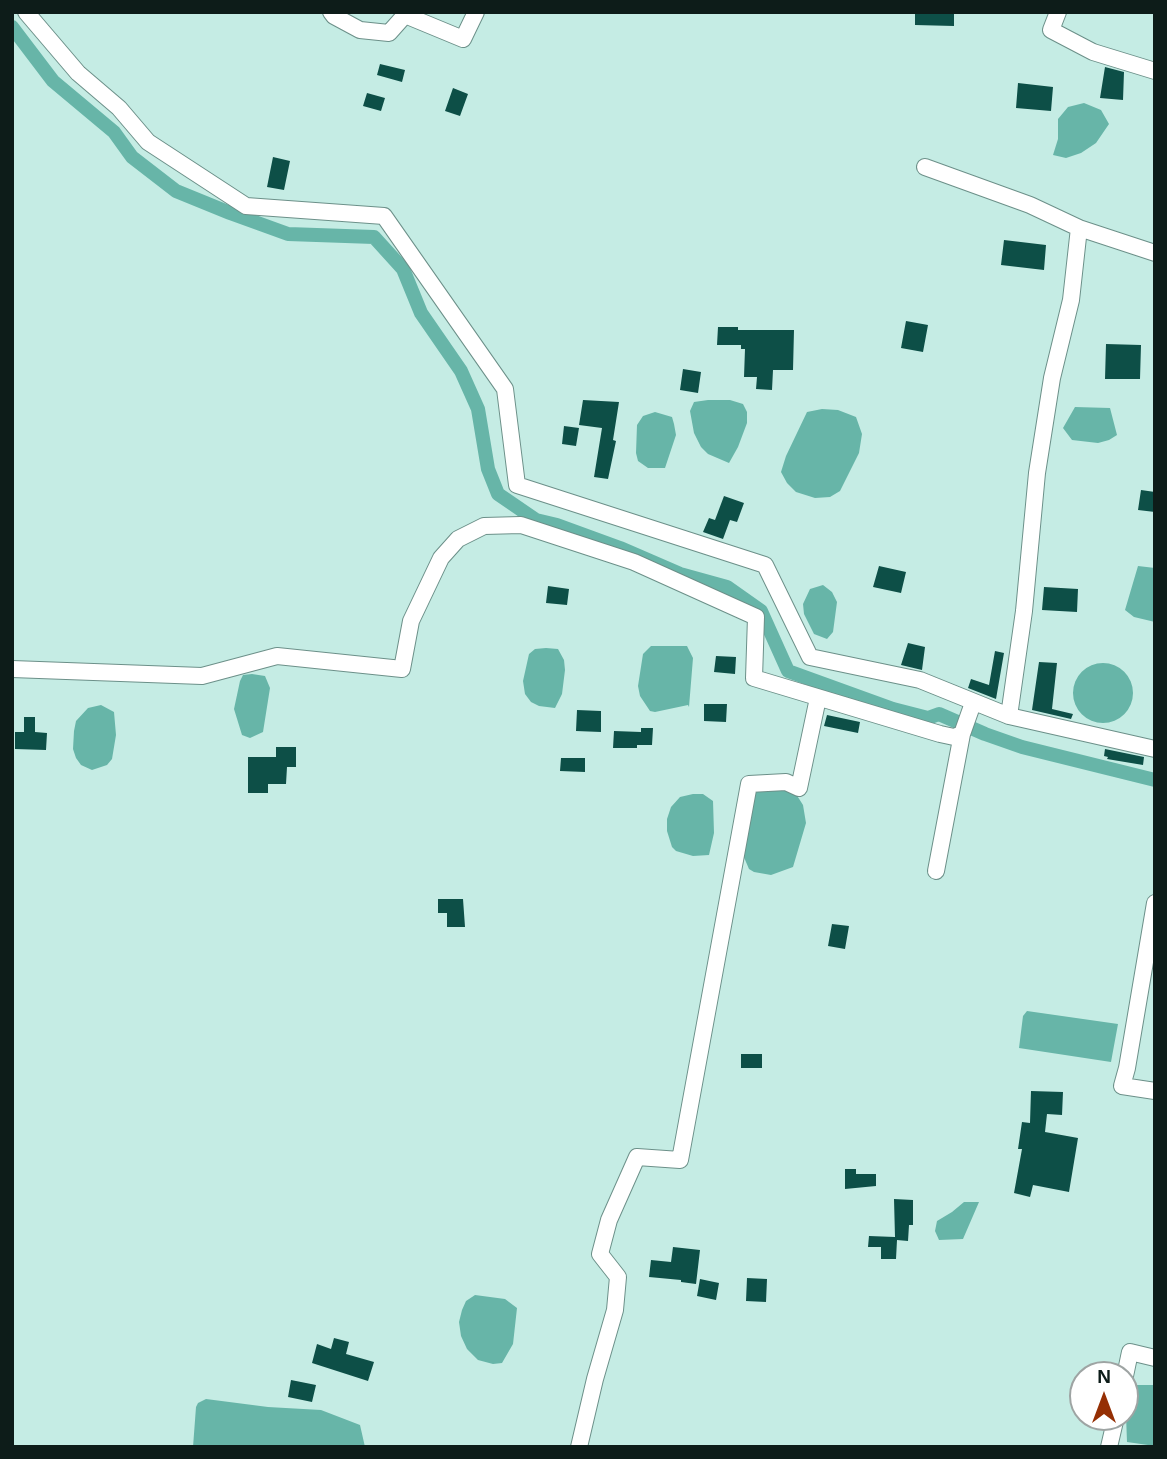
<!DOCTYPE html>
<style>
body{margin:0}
#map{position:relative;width:1167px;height:1459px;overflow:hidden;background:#c5ece4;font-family:Helvetica,sans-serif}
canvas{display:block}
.frame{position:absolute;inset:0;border:14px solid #0d1c19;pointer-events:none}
.north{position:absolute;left:1069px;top:1361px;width:70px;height:70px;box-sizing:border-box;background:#fff;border:2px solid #9ea4a3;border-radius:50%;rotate:0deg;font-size:19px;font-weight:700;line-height:28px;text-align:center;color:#0d1c19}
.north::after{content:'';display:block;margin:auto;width:24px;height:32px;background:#952f04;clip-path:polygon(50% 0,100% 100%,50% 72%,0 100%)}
</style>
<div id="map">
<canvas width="1167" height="1459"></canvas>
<div class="frame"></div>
<div class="north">N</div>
</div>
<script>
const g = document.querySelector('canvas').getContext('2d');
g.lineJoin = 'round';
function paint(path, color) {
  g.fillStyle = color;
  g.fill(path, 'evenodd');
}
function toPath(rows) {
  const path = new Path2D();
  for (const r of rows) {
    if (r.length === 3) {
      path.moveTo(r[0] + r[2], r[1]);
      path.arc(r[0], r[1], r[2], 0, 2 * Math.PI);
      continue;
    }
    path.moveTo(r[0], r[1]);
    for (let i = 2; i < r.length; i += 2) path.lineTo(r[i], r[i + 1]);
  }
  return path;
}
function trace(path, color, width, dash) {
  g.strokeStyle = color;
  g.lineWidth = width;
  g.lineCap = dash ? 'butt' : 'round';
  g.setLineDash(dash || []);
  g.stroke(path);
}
const water = toPath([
 [1084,103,1101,110,1109,124,1096,143,1081,153,1066,158,1053,155,1058,139,1058,119,1068,107],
 [708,400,730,400,743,404,747,412,747,423,738,447,729,463,708,454,701,447,694,433,690,411,694,402],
 [1075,407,1110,408,1117,435,1109,440,1098,443,1072,440,1063,428],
 [822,409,838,410,856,417,862,434,859,453,840,491,830,497,815,498,796,492,787,483,781,472,786,456,807,412],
 [655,412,672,417,674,424,676,435,665,468,648,468,638,461,636,453,637,425,643,416],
 [1138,566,1155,568,1155,622,1134,617,1125,610],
 [823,585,832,592,837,602,833,632,827,639,814,634,804,614,803,604,810,589],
 [651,646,687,646,693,658,689,707,688,705,655,712,650,711,640,696,638,686,643,654],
 [546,648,558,649,564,660,565,670,562,694,555,708,539,706,531,702,525,694,523,681,529,654,535,649],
 [1103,693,30],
 [252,674,265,676,270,688,263,732,250,738,242,735,234,709,240,681,243,675],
 [101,705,114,712,116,735,112,759,107,765,92,770,81,765,76,758,73,749,74,731,76,721,88,708],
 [763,788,786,789,796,794,803,805,806,823,793,867,771,875,754,872,749,869,743,855,755,793],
 [693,794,703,794,713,801,714,833,709,855,693,856,676,851,672,847,667,831,667,819,671,807,680,797],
 [1027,1011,1118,1024,1111,1062,1019,1048,1023,1016],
 [964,1202,979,1202,963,1239,939,1240,935,1231,937,1221,952,1212],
 [475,1295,505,1299,517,1308,513,1344,502,1363,493,1364,478,1360,467,1349,461,1336,459,1322,462,1310,466,1301],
 [1137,1385,1155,1385,1155,1446,1127,1442,1126,1415,1129,1398],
 [206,1399,268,1407,321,1410,360,1425,365,1447,193,1447,196,1407,198,1403]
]);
const canal = toPath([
 [12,27,53,81,114,132,132,157,176,191,230,213,288,234,374,237,403,269,421,313,461,371,478,409,488,469,498,494,536,520,557,525,620,548,680,574,727,587,761,611,788,671,893,709,928,718,939,714,985,734,1022,747,1155,780]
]);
const building = toPath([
 [915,12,954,12,954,26,915,25],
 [380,64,405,70,402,82,377,75],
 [1105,67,1124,72,1123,100,1100,98],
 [1018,83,1053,87,1051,111,1016,108],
 [453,88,468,94,460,116,445,111],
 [367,93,385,98,381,111,363,106],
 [273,157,290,161,284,190,267,187],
 [1004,240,1046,245,1044,270,1001,265],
 [906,321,928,325,923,352,901,348],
 [718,327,738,327,738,330,794,330,793,370,773,370,772,390,756,389,757,377,744,377,745,349,741,349,741,345,717,345],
 [1106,344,1141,345,1140,379,1105,379],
 [683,369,701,372,698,393,680,390],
 [583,400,619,402,613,440,616,441,608,479,594,477,602,428,579,425],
 [564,426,579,428,576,446,562,444],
 [1141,490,1155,492,1155,512,1138,510],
 [724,496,744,503,737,522,730,520,723,539,703,532,709,518,715,520],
 [879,566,906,572,901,593,873,587],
 [548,586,569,589,567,605,546,603],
 [1044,587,1078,589,1077,612,1042,610],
 [908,643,925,647,922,670,901,665],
 [995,651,1004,653,996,699,968,688,971,679,989,685],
 [716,656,736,657,735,674,714,672],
 [1039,662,1057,663,1052,709,1073,714,1071,719,1032,710],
 [704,704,727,704,726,722,704,721],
 [577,710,601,711,601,732,576,731],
 [827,715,860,722,858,733,824,726],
 [24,717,35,717,35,732,47,733,46,750,15,749,15,732,24,732],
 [641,728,653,728,652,745,637,745,637,748,613,748,614,731,641,732],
 [276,747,296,747,296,767,287,767,286,784,268,784,268,793,248,793,248,757,276,757],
 [1105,749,1144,757,1143,765,1107,759,1108,757,1104,756],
 [561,758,585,758,585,772,560,771],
 [438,899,463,899,465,927,447,927,447,913,438,913],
 [832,924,849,926,845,949,828,946],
 [741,1054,762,1054,762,1068,741,1068],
 [1031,1091,1063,1092,1062,1115,1047,1114,1045,1132,1078,1138,1069,1192,1033,1185,1030,1197,1014,1193,1022,1149,1018,1149,1022,1122,1030,1123],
 [845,1169,856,1169,856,1174,876,1174,876,1186,845,1189],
 [894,1199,913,1200,913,1225,909,1225,908,1241,897,1240,896,1259,881,1259,881,1247,868,1247,869,1236,895,1237],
 [673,1247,700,1250,696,1284,681,1282,681,1280,649,1277,651,1260,671,1262],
 [747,1278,767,1279,766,1302,746,1301],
 [700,1279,719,1283,716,1300,697,1296],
 [334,1338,349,1342,346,1354,374,1362,368,1381,312,1363,317,1344,331,1349],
 [291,1380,316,1385,312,1402,288,1397]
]);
const minor = toPath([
 [26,12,78,73,119,108,148,142,246,206,384,216,505,389,517,485,765,565,810,657,920,680,1009,716,1155,749],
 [331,12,334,16,360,30,389,33,405,15,463,39,476,12],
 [1058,12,1051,30,1093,52,1155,71],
 [925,167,1030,205,1079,228],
 [12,669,202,676,277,656,402,669,411,621,441,558,458,539,484,526,521,525,634,562,756,617,754,678,940,734,954,737,962,734],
 [1009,716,1024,611,1037,473,1052,378,1071,300,1079,228,1155,253],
 [936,871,962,734,973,703],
 [1155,903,1127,1068,1122,1086,1155,1091],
 [1125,1376,1130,1352,1155,1358],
 [579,1447,595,1379,615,1310,618,1277,600,1254,609,1220,637,1157,680,1160,749,784,786,782,799,788,818,698],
 [1109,1447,1116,1417]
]);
paint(water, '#67b5a8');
trace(canal, '#67b5a8', 14);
paint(building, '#0d4f47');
trace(minor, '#6c9089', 18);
trace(minor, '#fff', 16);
</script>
